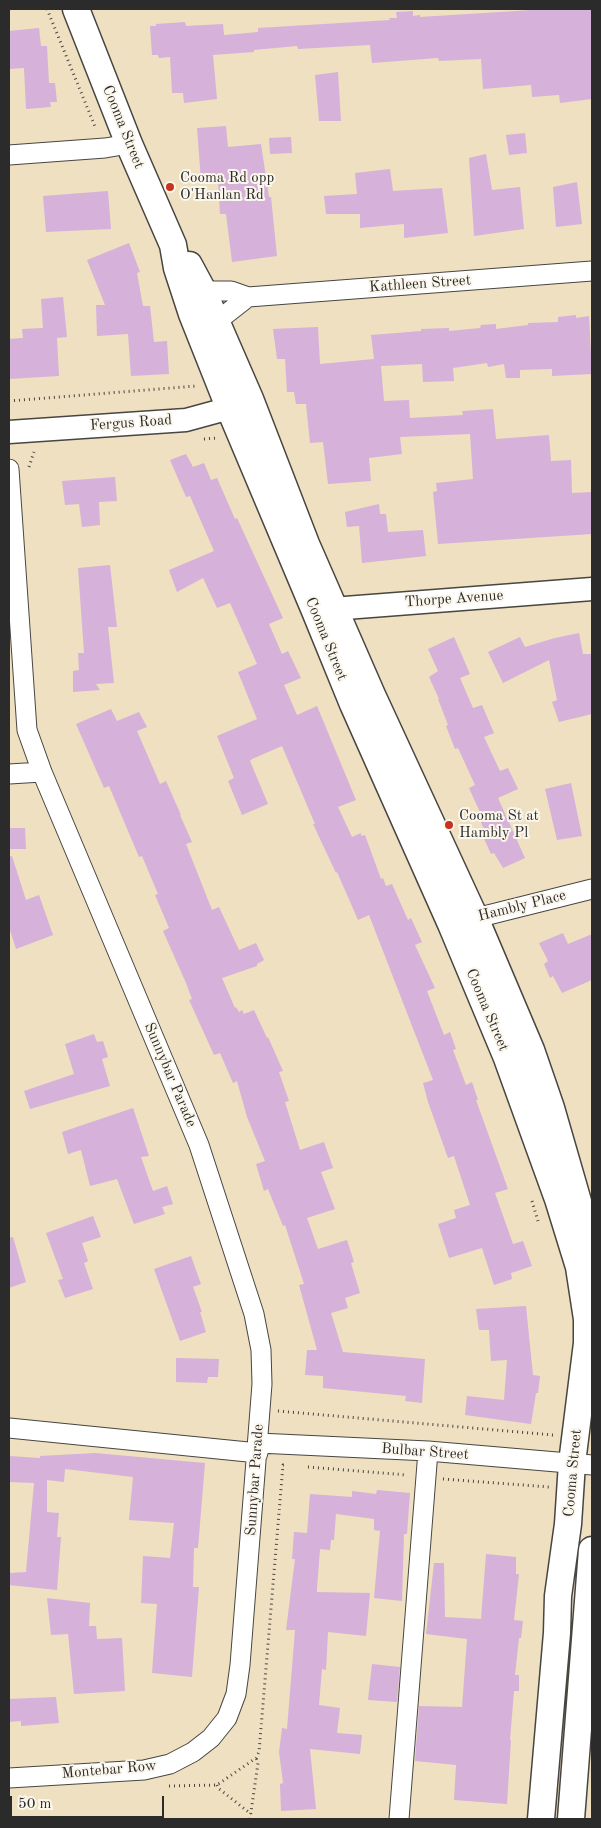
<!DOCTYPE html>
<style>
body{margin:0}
#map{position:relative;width:601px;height:1828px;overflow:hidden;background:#eee0c0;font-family:"Old Standard TT",serif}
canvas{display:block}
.frame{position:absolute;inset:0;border:10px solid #2b2b2b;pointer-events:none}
.scale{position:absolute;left:10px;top:1796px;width:154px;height:22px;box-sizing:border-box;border:2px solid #2b2b2b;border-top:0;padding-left:6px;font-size:15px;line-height:18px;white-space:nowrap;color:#2b2b2b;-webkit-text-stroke:4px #fbf7ec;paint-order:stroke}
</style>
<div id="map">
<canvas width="601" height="1828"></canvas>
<div class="frame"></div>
<div class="scale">50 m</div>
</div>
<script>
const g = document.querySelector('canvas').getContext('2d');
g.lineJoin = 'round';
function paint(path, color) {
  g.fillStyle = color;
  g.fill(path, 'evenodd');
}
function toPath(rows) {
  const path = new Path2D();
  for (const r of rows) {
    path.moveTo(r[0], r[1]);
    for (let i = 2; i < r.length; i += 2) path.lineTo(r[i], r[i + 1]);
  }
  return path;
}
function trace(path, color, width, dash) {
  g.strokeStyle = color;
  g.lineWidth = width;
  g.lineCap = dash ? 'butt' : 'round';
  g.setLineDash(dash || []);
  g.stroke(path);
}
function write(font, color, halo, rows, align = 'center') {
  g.font = font + ' "Old Standard TT",serif';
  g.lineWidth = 4;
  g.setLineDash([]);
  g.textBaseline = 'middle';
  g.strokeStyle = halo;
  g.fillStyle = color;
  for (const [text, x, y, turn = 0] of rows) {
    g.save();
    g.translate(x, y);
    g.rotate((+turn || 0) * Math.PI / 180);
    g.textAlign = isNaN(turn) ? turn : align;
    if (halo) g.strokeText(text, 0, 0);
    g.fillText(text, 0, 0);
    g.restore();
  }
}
const building = toPath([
 [548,9,592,9,592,99,560,103,559,95,532,97,531,85,483,89,481,59,439,61,438,58,372,63,370,45,298,49,297,46,254,50,254,52,213,55,217,99,184,103,183,93,172,93,170,57,159,58,158,55,152,55,150,26,156,26,156,24,185,22,186,26,223,24,224,35,258,32,258,28,390,20,389,18,397,18,396,12,413,11,413,16,420,15,420,17],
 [39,28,41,46,47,46,49,83,55,83,57,102,50,102,51,107,26,109,24,68,9,69,9,31],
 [338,72,341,121,319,121,315,75],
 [226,126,228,147,261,144,269,197,271,197,277,256,232,262,226,214,220,214,218,180,201,181,197,128],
 [525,133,527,153,509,155,506,135],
 [291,137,292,153,270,154,269,138],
 [486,154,492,190,520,187,524,229,474,236,469,158],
 [390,169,393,191,442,188,448,233,404,238,404,224,360,228,360,214,326,214,324,196,357,194,355,173],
 [577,182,582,224,556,227,553,187],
 [108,191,111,229,46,232,43,196],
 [129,243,140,272,137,273,143,306,150,306,154,342,167,341,169,374,131,376,128,334,97,336,96,305,105,305,87,260],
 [63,297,67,337,57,338,59,376,9,379,9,339,23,338,22,329,43,328,41,299],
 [576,315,576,318,589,316,592,374,552,376,552,369,520,370,520,378,506,378,504,364,488,367,487,363,453,368,454,381,423,382,422,364,381,366,384,401,409,400,410,418,463,415,462,411,493,409,496,439,549,435,551,461,571,460,572,493,592,492,592,534,438,544,433,492,437,491,436,483,473,479,470,434,400,437,402,454,369,458,371,481,328,484,323,442,310,443,306,404,296,404,294,392,287,392,285,359,277,359,273,329,318,327,320,364,374,359,371,335,421,331,421,329,449,328,449,331,480,328,481,325,496,324,496,329,528,325,528,323,558,322,558,317],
 [186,454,193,467,204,463,211,480,217,478,235,519,237,518,283,618,269,624,282,654,288,651,301,678,284,685,297,715,317,706,356,800,338,807,352,837,361,833,361,836,365,835,381,879,383,878,386,886,392,884,408,920,411,918,422,942,415,945,435,988,427,991,444,1035,450,1032,456,1049,453,1050,466,1085,472,1082,478,1100,476,1100,508,1189,495,1193,513,1244,523,1241,532,1266,511,1273,512,1279,494,1285,482,1248,449,1258,438,1224,456,1218,454,1210,470,1205,454,1156,448,1158,428,1102,423,1083,433,1080,369,915,358,920,337,872,336,873,313,824,315,824,282,746,252,759,250,761,268,804,242,815,228,781,234,778,217,736,257,719,238,672,257,664,230,603,217,608,203,578,177,592,169,570,214,551,190,496,186,497,170,460],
 [115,477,117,501,99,502,100,525,82,527,79,504,65,505,62,481],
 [379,504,380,514,386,514,388,532,423,530,426,556,362,563,359,526,347,527,345,512],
 [110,565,117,627,108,627,114,683,96,684,100,690,73,692,73,671,79,670,78,653,84,653,78,568],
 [579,633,583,654,592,654,592,714,559,722,552,702,557,700,549,660,503,683,488,652,520,637,525,647,555,638],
 [454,637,470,674,460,678,473,708,482,705,494,733,484,737,500,771,508,768,518,789,498,798,525,858,503,868,494,853,491,854,480,830,484,829,480,820,483,819,469,788,475,785,458,748,455,749,446,726,448,725,438,699,439,699,429,677,438,671,428,649],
 [111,709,117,721,139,712,147,727,137,731,160,784,166,781,181,815,180,815,192,842,186,844,212,910,219,907,239,950,256,943,264,960,257,964,257,966,222,978,235,1008,236,1007,239,1012,242,1010,244,1014,254,1010,267,1038,268,1037,283,1071,279,1072,289,1101,285,1102,300,1150,324,1142,333,1168,321,1172,335,1209,307,1218,318,1249,347,1240,354,1262,351,1263,360,1293,345,1298,348,1308,331,1313,343,1352,425,1359,422,1403,405,1401,406,1396,323,1388,323,1376,305,1375,307,1350,317,1350,299,1285,304,1284,285,1225,283,1226,268,1189,264,1191,256,1164,265,1161,247,1117,237,1081,233,1083,220,1053,214,1055,189,1000,192,999,186,983,163,931,169,928,155,895,158,894,142,856,139,857,109,786,104,788,76,724],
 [571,783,582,836,557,840,545,789],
 [9,828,25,828,26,849,9,849],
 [12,856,26,900,39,895,53,935,16,949,9,927,9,857],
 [563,933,568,944,592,934,592,980,562,993,553,976,550,978,544,964,548,961,539,943],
 [94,1034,97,1042,103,1041,108,1057,102,1059,110,1086,30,1109,24,1091,74,1074,65,1044],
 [133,1108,149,1156,141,1157,153,1191,167,1186,173,1204,162,1207,165,1214,134,1224,117,1179,90,1186,81,1150,68,1154,62,1132],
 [93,1216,101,1237,82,1243,88,1261,84,1263,93,1289,65,1298,58,1280,63,1279,46,1233],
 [13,1237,26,1282,9,1288,9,1238],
 [191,1256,201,1284,193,1287,202,1312,200,1312,206,1332,180,1341,154,1269],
 [526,1306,533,1375,540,1376,538,1393,536,1393,531,1424,465,1415,467,1396,504,1400,507,1360,491,1361,489,1330,479,1330,476,1309],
 [176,1358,219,1359,218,1377,208,1377,207,1383,176,1382],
 [95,1453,205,1463,198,1548,194,1548,193,1587,199,1587,192,1677,152,1673,157,1604,141,1603,143,1556,170,1558,174,1523,129,1520,133,1477,65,1469,64,1482,47,1480,47,1512,59,1513,57,1537,61,1537,57,1590,9,1585,9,1573,26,1572,34,1483,9,1482,9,1456,40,1458,40,1456],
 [377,1490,410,1493,407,1534,404,1534,402,1601,374,1598,380,1531,374,1530,374,1519,336,1514,334,1540,331,1540,330,1550,320,1549,317,1589,317,1592,370,1593,366,1636,328,1632,326,1670,322,1669,319,1705,340,1708,337,1733,362,1735,360,1754,310,1749,316,1809,281,1811,280,1784,283,1783,279,1752,282,1728,287,1729,295,1630,286,1630,295,1559,292,1559,294,1532,307,1533,310,1494,352,1497,352,1491,376,1494],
 [486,1554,516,1557,516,1574,519,1574,514,1620,523,1621,521,1638,519,1638,515,1675,519,1675,519,1691,514,1691,510,1740,511,1740,507,1804,454,1800,456,1765,415,1761,419,1706,462,1707,467,1639,426,1634,434,1563,444,1563,445,1617,481,1619],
 [47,1598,90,1603,89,1626,96,1626,97,1639,122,1638,125,1691,74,1694,68,1634,51,1635],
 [372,1664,400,1667,397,1702,368,1700],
 [56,1697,59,1723,21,1726,21,1721,9,1722,9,1699]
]);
const path = toPath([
 [47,9,96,129],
 [9,401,196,386],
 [204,439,217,438],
 [29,467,34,452],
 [532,1201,538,1221],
 [278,1411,553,1435],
 [308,1467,407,1475],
 [443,1479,549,1487],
 [217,1785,218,1788,251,1814],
 [169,1786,217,1785,256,1758,259,1752,283,1465,284,1465],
 [250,1819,258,1763,256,1758]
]);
const minor = toPath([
 [9,155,105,148,129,144],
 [203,291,231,291,248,297,592,271],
 [216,322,248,297],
 [9,469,27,730,42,772,199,1145,254,1314,261,1350,262,1384,240,1665,236,1694,227,1718,211,1738,193,1752,170,1764,144,1770,9,1778],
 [9,774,42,772],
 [464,921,592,889],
 [9,1428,258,1453],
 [258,1443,428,1451,592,1465],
 [399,1819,428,1451]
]);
const tertiary = toPath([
 [9,432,186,420,219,411,244,402],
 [319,610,592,589]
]);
const secondary = toPath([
 [76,9,129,144,173,245,177,268,192,314,229,407,315,611,353,704,451,924,507,1058,558,1199,579,1267,587,1319,587,1343,572,1463,568,1524,558,1596,557,1633,541,1819],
 [189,265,203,291,250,399,306,544,372,695,475,918,531,1050,551,1108,592,1250],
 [571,1819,592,1550]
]);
const markers = [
 [170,187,5,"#c8321e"],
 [449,825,5,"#c8321e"]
];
const streetNames = [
 ["Cooma Street",123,127,68],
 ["Kathleen Street",420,284,-4],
 ["Fergus Road",131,423,-4],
 ["Thorpe Avenue",454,599,-4],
 ["Cooma Street",326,639,68],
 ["Hambly Place",522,906,-14],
 ["Cooma Street",487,1010,67],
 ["Sunnybar Parade",170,1075,67],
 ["Bulbar Street",425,1452,4],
 ["Cooma Street",573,1473,-85],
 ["Sunnybar Parade",255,1480,-86],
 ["Montebar Row",109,1770,-5]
];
const poiNames = [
 ["Cooma Rd opp",180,178],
 ["O'Hanlan Rd",180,195],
 ["Cooma St at",459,816],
 ["Hambly Pl",459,833]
];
paint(building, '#d6b1da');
trace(minor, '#484641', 21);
trace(tertiary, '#484641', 25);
trace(secondary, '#484641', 29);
trace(path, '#484641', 3, [1, 4]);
trace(minor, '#fff', 19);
trace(tertiary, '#fff', 22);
trace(secondary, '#fff', 26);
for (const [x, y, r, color] of markers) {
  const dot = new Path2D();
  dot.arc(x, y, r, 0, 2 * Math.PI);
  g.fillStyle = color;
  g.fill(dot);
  trace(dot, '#fbf7ec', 2);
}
write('15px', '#2b2b2b', '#fbf7ec', streetNames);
write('15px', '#2b2b2b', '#fbf7ec', poiNames, 'left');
</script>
